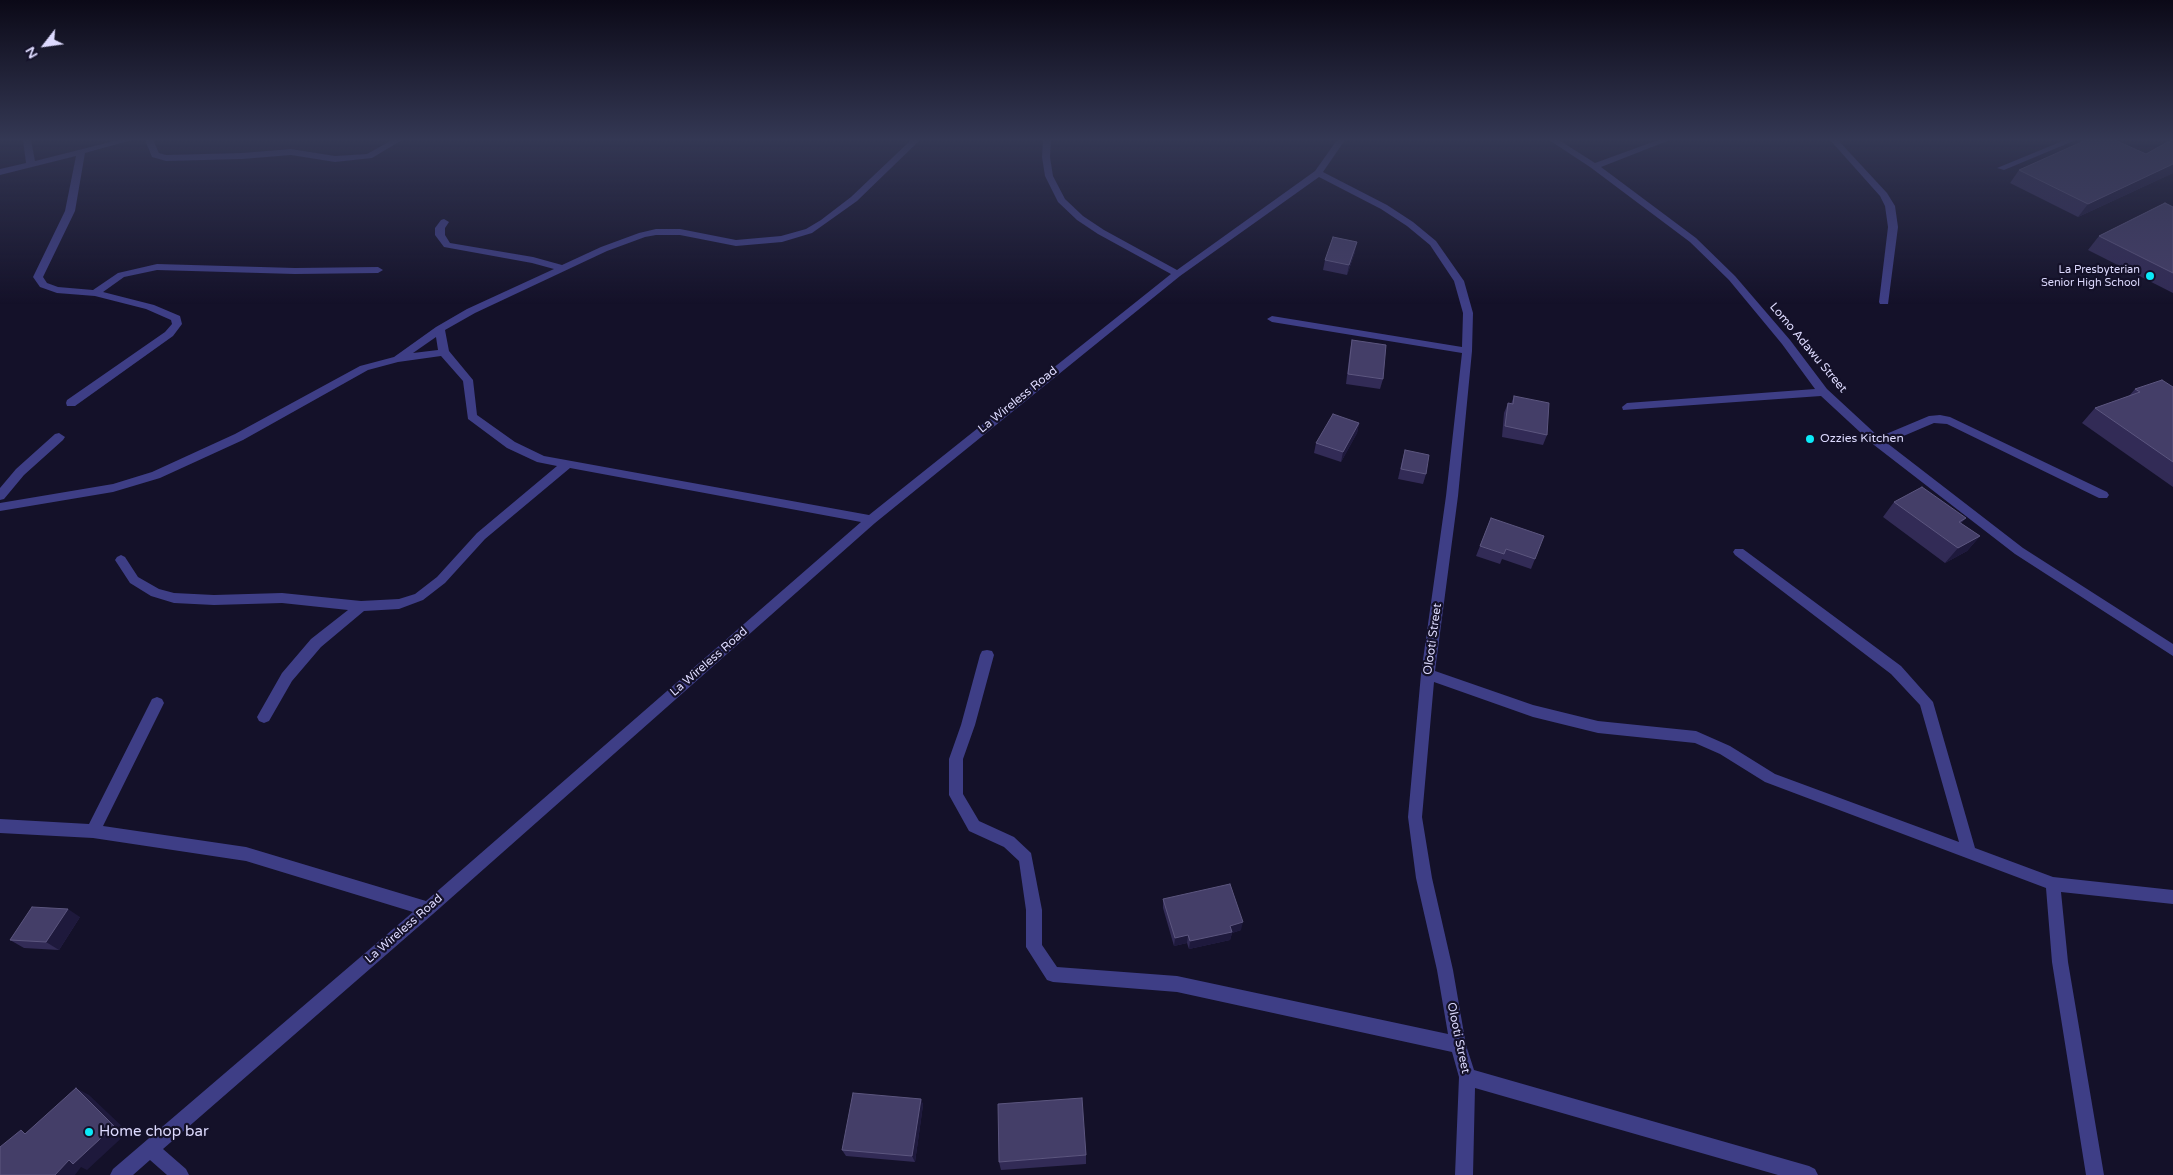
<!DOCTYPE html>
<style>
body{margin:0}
#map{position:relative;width:2173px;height:1175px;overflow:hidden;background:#141129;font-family:"Varela Round",sans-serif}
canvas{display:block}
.north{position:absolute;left:20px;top:20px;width:50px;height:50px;-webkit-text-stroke:4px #141129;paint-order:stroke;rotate:240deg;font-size:14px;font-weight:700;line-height:20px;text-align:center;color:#dddafe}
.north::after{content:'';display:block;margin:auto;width:18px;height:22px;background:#dddafe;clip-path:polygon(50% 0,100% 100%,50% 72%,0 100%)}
</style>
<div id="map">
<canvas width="2173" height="1175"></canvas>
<div class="north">N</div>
</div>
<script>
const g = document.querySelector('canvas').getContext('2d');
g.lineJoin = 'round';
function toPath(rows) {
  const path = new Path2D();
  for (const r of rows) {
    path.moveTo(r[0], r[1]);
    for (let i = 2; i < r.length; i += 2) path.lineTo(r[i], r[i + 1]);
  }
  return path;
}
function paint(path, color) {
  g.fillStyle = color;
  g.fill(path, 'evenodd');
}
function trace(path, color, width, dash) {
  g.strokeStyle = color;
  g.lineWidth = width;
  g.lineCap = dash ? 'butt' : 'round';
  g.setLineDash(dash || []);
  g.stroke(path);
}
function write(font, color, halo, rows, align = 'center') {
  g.font = font + ' "Varela Round",sans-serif';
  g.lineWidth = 4.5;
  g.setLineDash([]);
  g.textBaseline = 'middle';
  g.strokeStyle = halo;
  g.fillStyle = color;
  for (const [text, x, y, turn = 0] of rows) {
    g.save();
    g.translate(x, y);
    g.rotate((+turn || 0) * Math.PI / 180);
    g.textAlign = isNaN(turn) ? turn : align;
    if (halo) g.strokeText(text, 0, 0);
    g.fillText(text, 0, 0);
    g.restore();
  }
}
const minor = toPath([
 [23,140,31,140,35,161,118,140,132,140,85,153,75,211,43,277,47,283,58,287,93,290,118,273,157,264,295,268,378,267,383,270,378,273,295,274,157,270,124,277,103,292,154,305,180,316,182,324,173,336,75,406,67,406,66,403,67,400,165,332,172,324,171,320,146,309,95,296,57,293,40,287,33,277,65,211,76,156,0,175,0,169,26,163,23,140],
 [145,140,153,140,159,153,166,155,242,153,291,149,335,156,367,154,392,140,402,140,372,158,335,162,291,155,242,159,166,161,152,157,145,140],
 [911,140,920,140,857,201,812,233,782,242,736,246,680,235,656,235,645,237,607,251,475,313,445,330,449,351,473,380,477,415,515,442,544,456,869,515,1171,274,1098,234,1077,220,1058,202,1045,176,1042,157,1043,140,1051,140,1050,157,1053,176,1065,199,1083,216,1104,230,1177,270,1315,171,1337,140,1345,140,1323,172,1387,205,1413,222,1436,241,1464,281,1473,313,1472,351,1458,496,1435,671,1533,705,1598,721,1696,731,1730,746,1775,774,1959,842,1920,705,1891,674,1735,555,1733,552,1735,549,1743,549,1901,666,1933,702,1975,848,2053,877,2173,890,2173,904,2061,892,2068,962,2104,1175,2086,1175,2052,962,2046,888,1765,782,1720,754,1695,743,1598,733,1533,717,1434,682,1422,817,1432,878,1453,970,1466,1045,1474,1070,1809,1166,1815,1169,1818,1175,1778,1175,1475,1088,1473,1175,1455,1175,1459,1077,1452,1052,1177,992,1053,982,1047,980,1026,947,1026,910,1019,861,1004,847,969,831,949,795,949,759,961,725,980,655,982,651,987,650,992,651,994,655,975,725,963,759,963,794,979,821,1014,837,1031,853,1042,910,1042,945,1057,967,1177,976,1448,1034,1437,970,1416,878,1408,817,1421,674,1446,496,1462,353,1272,322,1267,319,1272,316,1462,347,1463,313,1454,281,1430,245,1407,226,1381,209,1319,177,1180,276,875,523,433,914,163,1149,186,1169,189,1175,167,1175,150,1160,133,1175,110,1175,113,1169,413,912,246,861,93,838,0,833,0,819,89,824,152,699,157,697,162,699,164,703,103,826,246,847,426,901,861,522,570,468,485,539,445,583,423,600,399,609,364,611,321,647,292,681,269,721,264,723,259,721,257,717,282,673,311,639,348,610,282,603,214,605,174,603,151,596,130,583,115,560,117,557,121,555,125,557,138,577,159,589,174,593,214,595,282,593,361,601,399,599,415,594,437,577,477,533,557,466,537,462,507,448,468,419,463,381,441,356,398,362,368,370,243,440,160,478,113,492,0,511,0,503,113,484,152,472,235,434,360,366,394,357,436,327,467,309,554,269,532,263,444,247,435,235,435,228,441,220,444,219,449,222,445,228,445,235,450,243,533,257,562,265,601,247,639,233,656,229,680,229,736,240,781,236,806,229,821,220,851,197,911,140],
 [436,337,438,350,413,353,436,337],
 [1549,140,1559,140,1595,163,1658,140,1670,140,1601,167,1696,238,1735,276,1790,340,1827,389,1879,437,1929,416,1940,415,1950,417,2107,492,2109,495,2107,498,2099,498,1947,424,1934,423,1887,443,2023,548,2173,644,2173,656,2015,554,1874,445,1821,396,1623,410,1622,407,1627,403,1815,389,1782,344,1729,280,1690,242,1590,167,1549,140],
 [1830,140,1838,140,1887,193,1895,206,1898,227,1888,304,1880,304,1879,302,1888,227,1885,206,1880,196,1830,140],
 [2065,140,2076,140,2004,170,1997,168,2065,140],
 [59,433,65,437,63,440,24,475,4,499,0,500,0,488,16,469,55,434,59,433]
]);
const wall = toPath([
 [2173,140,2173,173,2078,217,2010,183,2019,170,2146,154],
 [2173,207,2173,293,2088,250,2099,236],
 [1355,252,1347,275,1323,270,1325,260],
 [1352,340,1383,379,1380,389,1346,384,1350,350],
 [2173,387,2173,487,2082,423,2095,408,2129,396,2135,389],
 [1514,396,1547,435,1543,445,1502,437,1504,413,1508,403,1511,404],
 [1359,423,1357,433,1341,462,1314,453,1316,443],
 [1405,450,1426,474,1423,484,1398,479,1402,461],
 [1894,502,1966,518,1961,523,1980,536,1967,551,1945,563,1883,517],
 [1491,518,1535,559,1531,569,1502,559,1500,564,1476,556],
 [1163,899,1241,930,1232,933,1230,940,1189,949,1187,943,1174,946,1163,908],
 [80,917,59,950,24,948,10,940],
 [921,1099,923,1105,915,1162,846,1156,842,1150],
 [1086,1155,1086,1164,1001,1170,999,1162]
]);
const shadedWall = toPath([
 [2173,164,2173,173,2078,217,2088,204],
 [1357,242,1355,252,1347,275,1349,265],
 [1359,423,1357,433,1341,462,1343,452],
 [1980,536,1967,551,1945,563,1958,548],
 [68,909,80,917,59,950,46,942],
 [1243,922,1241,930,1232,933,1230,940,1189,949,1190,941,1230,926],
 [1188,935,1187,943,1174,946,1175,938],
 [76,1088,89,1095,128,1132,87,1170,81,1167,75,1175,55,1175,69,1160],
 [921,1099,923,1105,915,1162,912,1156]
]);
const building = toPath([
 [2086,140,2115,140,2146,154,2171,140,2173,140,2173,164,2088,204,2019,170,2086,140],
 [2165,203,2173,207,2173,273,2099,236,2165,203],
 [1333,237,1357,242,1349,265,1325,260,1333,237],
 [1352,340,1386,345,1383,379,1348,374,1352,340],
 [2162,380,2173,387,2173,462,2095,408,2140,392,2135,389,2162,380],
 [1514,396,1549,403,1547,435,1505,426,1508,403,1513,404,1514,396],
 [1333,414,1359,423,1343,452,1316,443,1333,414],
 [1405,450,1429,455,1426,474,1401,469,1405,450],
 [1922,487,1966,518,1959,522,1980,536,1958,548,1894,502,1922,487],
 [1491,518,1544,536,1535,559,1506,549,1504,554,1480,546,1491,518],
 [1230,884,1243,922,1230,926,1232,932,1190,941,1188,935,1175,938,1163,899,1230,884],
 [32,907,68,909,46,942,10,940,32,907],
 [76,1088,114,1126,73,1164,69,1160,55,1175,0,1175,0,1147,21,1130,25,1134,76,1088],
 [853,1093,921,1099,912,1156,842,1150,853,1093],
 [1082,1098,1086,1155,999,1162,998,1104,1082,1098]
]);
const markers = [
 [2150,276,5,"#0beaf8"],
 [1810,439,5,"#0beaf8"],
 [89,1132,5,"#0beaf8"]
];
const farPoinames = [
 ["La Presbyterian",2140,270],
 ["Senior High School",2140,283]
];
const streetNames = [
 ["Lomo Adawu Street",1808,348,50],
 ["La Wireless Road",1018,400,-39],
 ["Olooti Street",1433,639,-82],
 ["La Wireless Road",709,662,-41],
 ["La Wireless Road",404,929,-41],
 ["Olooti Street",1458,1038,78]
];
const poiNames = [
 ["Ozzies Kitchen",1820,439]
];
const nearPoinames = [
 ["Home chop bar",99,1132]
];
paint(minor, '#3e3e86');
paint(wall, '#322b56');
paint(shadedWall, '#1e193c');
paint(building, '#443e68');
trace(building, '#5c567f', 1);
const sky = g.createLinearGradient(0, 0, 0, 304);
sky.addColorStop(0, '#0b0917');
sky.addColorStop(0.46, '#343854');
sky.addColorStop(1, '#34385400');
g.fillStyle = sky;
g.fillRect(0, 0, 2173, 304);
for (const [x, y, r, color] of markers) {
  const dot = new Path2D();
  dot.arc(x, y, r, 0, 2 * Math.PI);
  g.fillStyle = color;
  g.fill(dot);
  trace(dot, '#141129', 2);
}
write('11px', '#dddafe', '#141129', farPoinames, 'right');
write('12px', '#dddafe', '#141129', streetNames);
write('12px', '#dddafe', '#141129', poiNames, 'left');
write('15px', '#dddafe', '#141129', nearPoinames, 'left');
</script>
